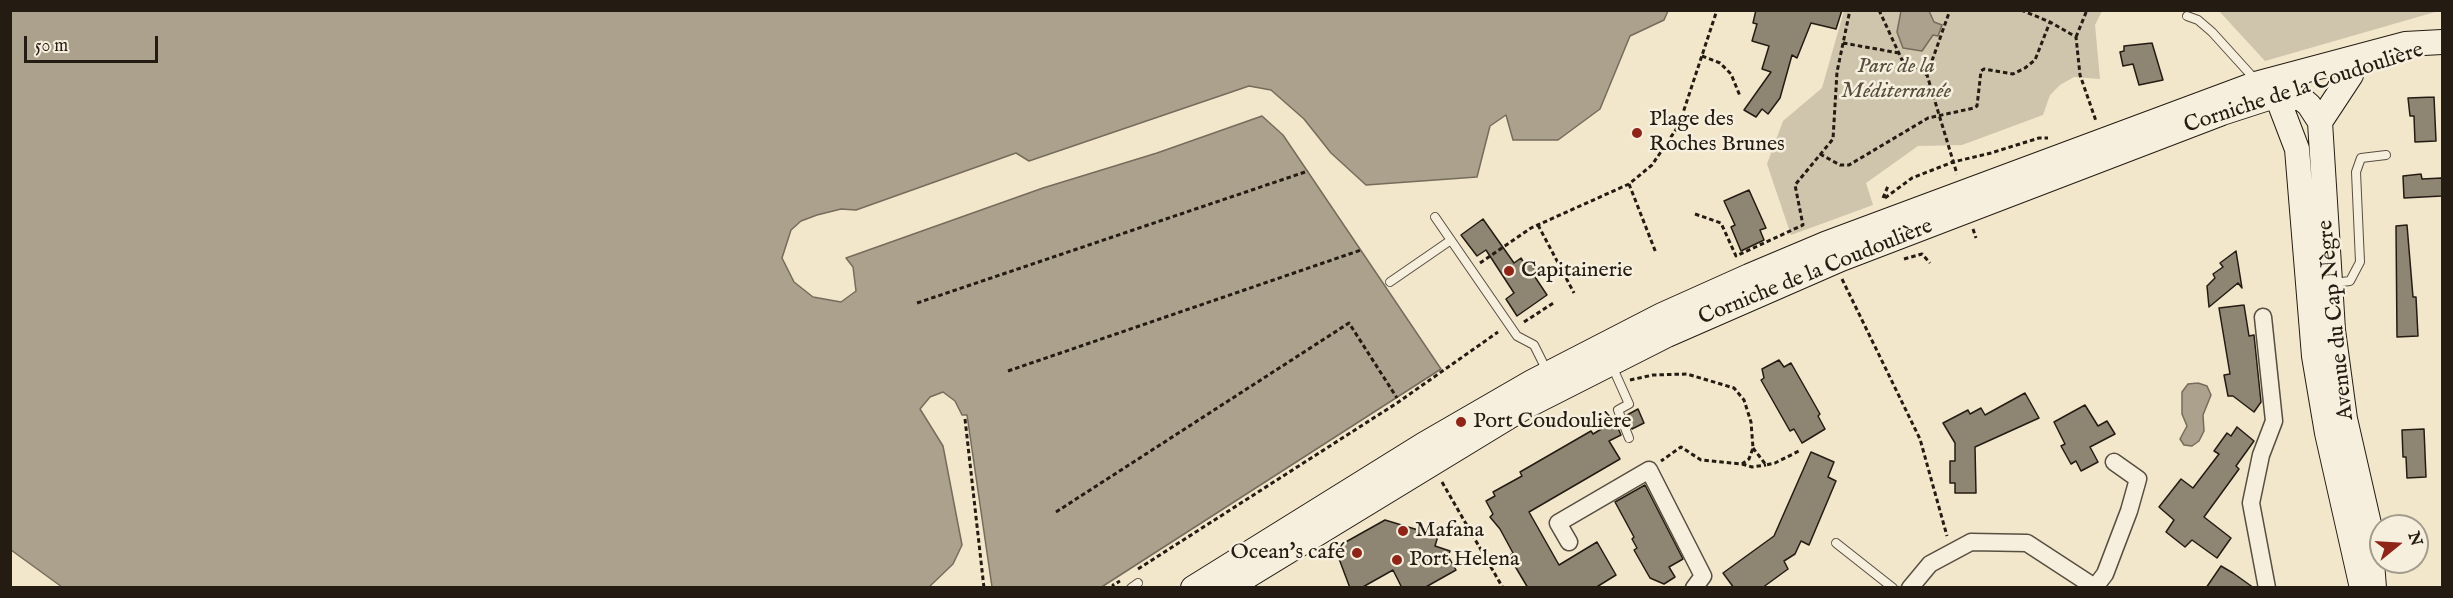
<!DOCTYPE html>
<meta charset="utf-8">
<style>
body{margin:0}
#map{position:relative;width:2453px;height:598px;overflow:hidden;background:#f2e6cb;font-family:"IM FELL English",serif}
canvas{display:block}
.frame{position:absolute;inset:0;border:12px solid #241c13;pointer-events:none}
.north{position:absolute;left:2369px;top:514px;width:60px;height:60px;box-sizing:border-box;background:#f7efdd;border:2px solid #a39b8c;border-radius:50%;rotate:72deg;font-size:16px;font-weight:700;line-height:24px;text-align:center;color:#241c13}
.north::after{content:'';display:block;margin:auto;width:21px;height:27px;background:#8f2418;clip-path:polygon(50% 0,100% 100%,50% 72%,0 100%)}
.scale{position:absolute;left:24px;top:36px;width:134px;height:27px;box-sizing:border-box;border:3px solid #241c13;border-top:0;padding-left:8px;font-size:18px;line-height:21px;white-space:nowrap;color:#241c13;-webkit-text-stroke:4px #f7efdd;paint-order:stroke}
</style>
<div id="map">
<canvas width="2453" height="598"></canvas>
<div class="frame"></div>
<div class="north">N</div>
<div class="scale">50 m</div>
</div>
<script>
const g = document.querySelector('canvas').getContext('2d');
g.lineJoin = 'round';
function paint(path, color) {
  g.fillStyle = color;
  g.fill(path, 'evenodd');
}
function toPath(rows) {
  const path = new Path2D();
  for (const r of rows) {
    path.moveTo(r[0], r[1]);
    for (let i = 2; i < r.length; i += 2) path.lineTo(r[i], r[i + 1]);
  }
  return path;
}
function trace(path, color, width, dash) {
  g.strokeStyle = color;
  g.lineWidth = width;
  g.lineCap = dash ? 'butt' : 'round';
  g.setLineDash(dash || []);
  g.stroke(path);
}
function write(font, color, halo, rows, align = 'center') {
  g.font = font + ' "IM FELL English",serif';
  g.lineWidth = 5;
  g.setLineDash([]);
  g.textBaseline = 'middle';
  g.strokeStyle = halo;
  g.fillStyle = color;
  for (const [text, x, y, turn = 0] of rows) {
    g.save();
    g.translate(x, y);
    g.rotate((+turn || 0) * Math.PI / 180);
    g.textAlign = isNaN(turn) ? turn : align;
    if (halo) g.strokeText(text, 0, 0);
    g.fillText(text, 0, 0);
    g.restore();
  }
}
const green = toPath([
 [2442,10,2265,61,2219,11,2219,10],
 [1844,11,2102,11,2095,25,2100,79,2074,77,2060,85,2050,95,2043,115,1962,145,1918,146,1866,183,1873,205,1791,235,1767,164,1783,121,1822,88]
]);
const water = toPath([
 [10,11,11,10,1668,11,1664,20,1630,36,1600,109,1558,140,1513,140,1506,115,1490,126,1477,177,1366,185,1331,153,1304,119,1271,90,1249,86,1029,161,1016,153,856,210,841,209,817,215,801,221,791,230,782,258,794,282,813,297,841,302,856,291,853,267,846,258,1043,188,1157,153,1262,116,1283,135,1441,369,1100,588,992,587,967,415,962,415,955,401,943,392,930,397,920,409,943,446,962,545,953,564,929,587,62,587,11,550,10,11],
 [1901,11,1929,11,1934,22,1942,25,1938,36,1933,35,1922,51,1903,48,1897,32,1901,11],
 [2198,383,2207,386,2211,395,2203,415,2204,431,2199,441,2192,446,2184,445,2180,439,2187,426,2182,414,2182,392,2188,384,2198,383]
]);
const building = toPath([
 [1756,10,1842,10,1836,29,1811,23,1797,58,1792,55,1780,98,1768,114,1762,109,1756,117,1744,110,1771,72,1762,69,1769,46,1752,41,1757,24,1753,23,1756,10],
 [2152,43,2163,80,2139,85,2133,64,2123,66,2120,52,2124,51,2124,46,2152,43],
 [2434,97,2436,141,2415,142,2414,116,2410,116,2408,98,2434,97],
 [2421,174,2422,179,2442,178,2442,196,2404,198,2403,176,2421,174],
 [1749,190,1766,228,1760,230,1764,240,1741,251,1731,227,1735,225,1724,201,1749,190],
 [1483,219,1514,263,1521,258,1524,263,1529,261,1538,275,1535,277,1547,295,1517,316,1506,299,1514,293,1486,250,1477,256,1461,235,1483,219],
 [2407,225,2413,297,2416,297,2418,336,2397,337,2396,226,2407,225],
 [2236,251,2242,288,2238,283,2209,307,2207,286,2215,278,2213,274,2223,267,2220,263,2236,251],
 [2244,305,2249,336,2254,335,2261,402,2254,412,2233,396,2228,396,2224,375,2230,374,2219,308,2244,305],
 [1779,360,1784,367,1791,363,1820,414,1818,416,1825,429,1802,443,1794,429,1790,431,1761,380,1764,378,1762,369,1779,360],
 [2025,393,2039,418,1975,447,1976,493,1955,493,1955,483,1950,483,1950,461,1955,461,1955,443,1943,423,1968,410,1970,414,1981,408,1985,415,2025,393],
 [2085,405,2098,426,2107,421,2115,434,2090,447,2098,462,2081,471,2076,461,2071,464,2061,446,2065,444,2054,422,2085,405],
 [1638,409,1644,423,1632,429,1627,415,1638,409],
 [1615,421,1621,435,1609,441,1620,459,1529,512,1559,565,1597,542,1616,575,1595,588,1528,588,1509,556,1513,553,1500,529,1490,517,1493,514,1486,501,1495,496,1493,492,1522,476,1520,472,1591,431,1593,434,1615,421],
 [2237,427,2254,441,2236,466,2239,469,2204,517,2231,538,2217,558,2192,540,2185,547,2166,532,2174,520,2159,507,2181,479,2193,488,2219,454,2214,451,2227,433,2231,436,2237,427],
 [2424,429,2426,477,2407,478,2406,457,2403,457,2402,430,2424,429],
 [1811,452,1834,462,1828,477,1836,481,1809,545,1801,541,1795,554,1784,561,1788,569,1762,588,1734,588,1723,573,1774,536,1811,452],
 [1645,485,1683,559,1669,567,1675,577,1664,584,1650,578,1634,550,1637,548,1632,539,1634,537,1615,502,1645,485],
 [1385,520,1438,536,1435,546,1450,551,1448,556,1456,570,1424,588,1402,588,1393,570,1361,588,1350,588,1335,548,1385,520],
 [2221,566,2233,573,2254,588,2206,588,2221,566]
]);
const path = toPath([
 [1879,10,1902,60,1927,75,1957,174],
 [2021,10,2050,22,2076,37,2080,75,2096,121],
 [2076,37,2087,10],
 [1843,43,1899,53],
 [1702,56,1720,63,1731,74,1740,96],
 [1927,75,1950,10],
 [1820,154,1840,165,1849,165,1928,118,1974,108,1977,106,1981,71,1984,69,2013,74,2025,68,2035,60,2050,22],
 [1629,184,1656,253],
 [1883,198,1888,186],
 [1885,198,1912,178,1953,162,1991,153,2039,138,2048,138],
 [1695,214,1721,223,1736,256,1803,225,1795,185,1833,139,1837,72,1850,10],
 [1538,225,1574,293],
 [1973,229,1976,238],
 [1904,259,1922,254,1930,263],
 [1480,263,1531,228,1629,184,1652,165,1679,125,1717,10],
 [1842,279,1920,439,1947,536],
 [917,303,1308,171],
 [1524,322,1555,302],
 [1008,371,1361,250],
 [1630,380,1653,375,1687,374,1734,388,1744,400,1751,422,1753,448,1749,459,1742,464,1701,460,1681,447,1661,461],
 [965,419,984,588],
 [1753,448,1766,465,1775,463,1801,450],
 [1742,464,1752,467,1766,465],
 [1442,482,1503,588],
 [1056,512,1349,323,1397,398],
 [1138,569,1397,403,1498,332],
 [1114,588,1113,585,1120,581]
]);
const lane = toPath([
 [2187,16,2198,20,2212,32,2251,75,2254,82],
 [1435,217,1517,336,1534,345,1548,373],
 [1390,282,1451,240],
 [2333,283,2350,281,2360,262,2356,172,2361,158,2386,155],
 [1612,366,1629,404,1618,410,1629,438],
 [1836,543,1893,588],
 [1131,588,1138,583]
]);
const street = toPath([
 [2263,317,2274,421,2261,455,2251,503,2267,588],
 [1569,542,1558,523,1649,470,1703,576,1694,588],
 [2095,587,2105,574,2129,511,2138,479,2114,462],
 [1910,588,1930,564,1971,542,2027,543,2096,588]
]);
const secondary = toPath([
 [2276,94,2302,99,2309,105,2320,122,2333,330,2345,419,2369,524,2374,588],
 [2276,94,2297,149,2314,356,2327,433,2362,588],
 [2320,122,2351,75],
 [1193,588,1423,445,1532,382,1662,315,1749,276,1825,244,2255,84,2405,44,2442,42],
 [1228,588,1525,407,1667,335,1841,259,2222,113,2293,90]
]);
const markers = [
 [1637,133,6,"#8f2418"],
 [1509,271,6,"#8f2418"],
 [1461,422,6,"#8f2418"],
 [1403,531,6,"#8f2418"],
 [1357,553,6,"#8f2418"],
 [1397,560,6,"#8f2418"]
];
const parkNames = [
 ["Parc de la",1896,67],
 ["Méditerranée",1896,92]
];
const streetNames = [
 ["Corniche de la Coudoulière",2304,89,-18],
 ["Corniche de la Coudoulière",1816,273,-22],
 ["Avenue du Cap Nègre",2337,320,-96]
];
const poiNames = [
 ["Plage des",1649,120],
 ["Roches Brunes",1649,145],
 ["Capitainerie",1521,271],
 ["Port Coudoulière",1473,422],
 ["Mafana",1415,531],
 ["Ocean's café",1345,553,"right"],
 ["Port Helena",1409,560]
];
paint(green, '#cfc4ac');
paint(water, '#aca18c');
trace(water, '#766c5c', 1.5);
paint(building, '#8f8573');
trace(building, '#241c13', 1.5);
trace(lane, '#584e41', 10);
trace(street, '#584e41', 19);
trace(secondary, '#241c13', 26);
trace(path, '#241c13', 3, [4.5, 3]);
trace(lane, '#f7efdd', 8);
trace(street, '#f7efdd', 16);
trace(secondary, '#f7efdd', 24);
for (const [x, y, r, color] of markers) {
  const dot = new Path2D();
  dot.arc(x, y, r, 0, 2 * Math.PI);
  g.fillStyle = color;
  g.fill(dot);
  trace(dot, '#f7efdd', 2);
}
write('italic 22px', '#574e41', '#f7efdd', parkNames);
write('22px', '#241c13', '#f7efdd', streetNames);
write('22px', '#241c13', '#f7efdd', poiNames, 'left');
</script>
